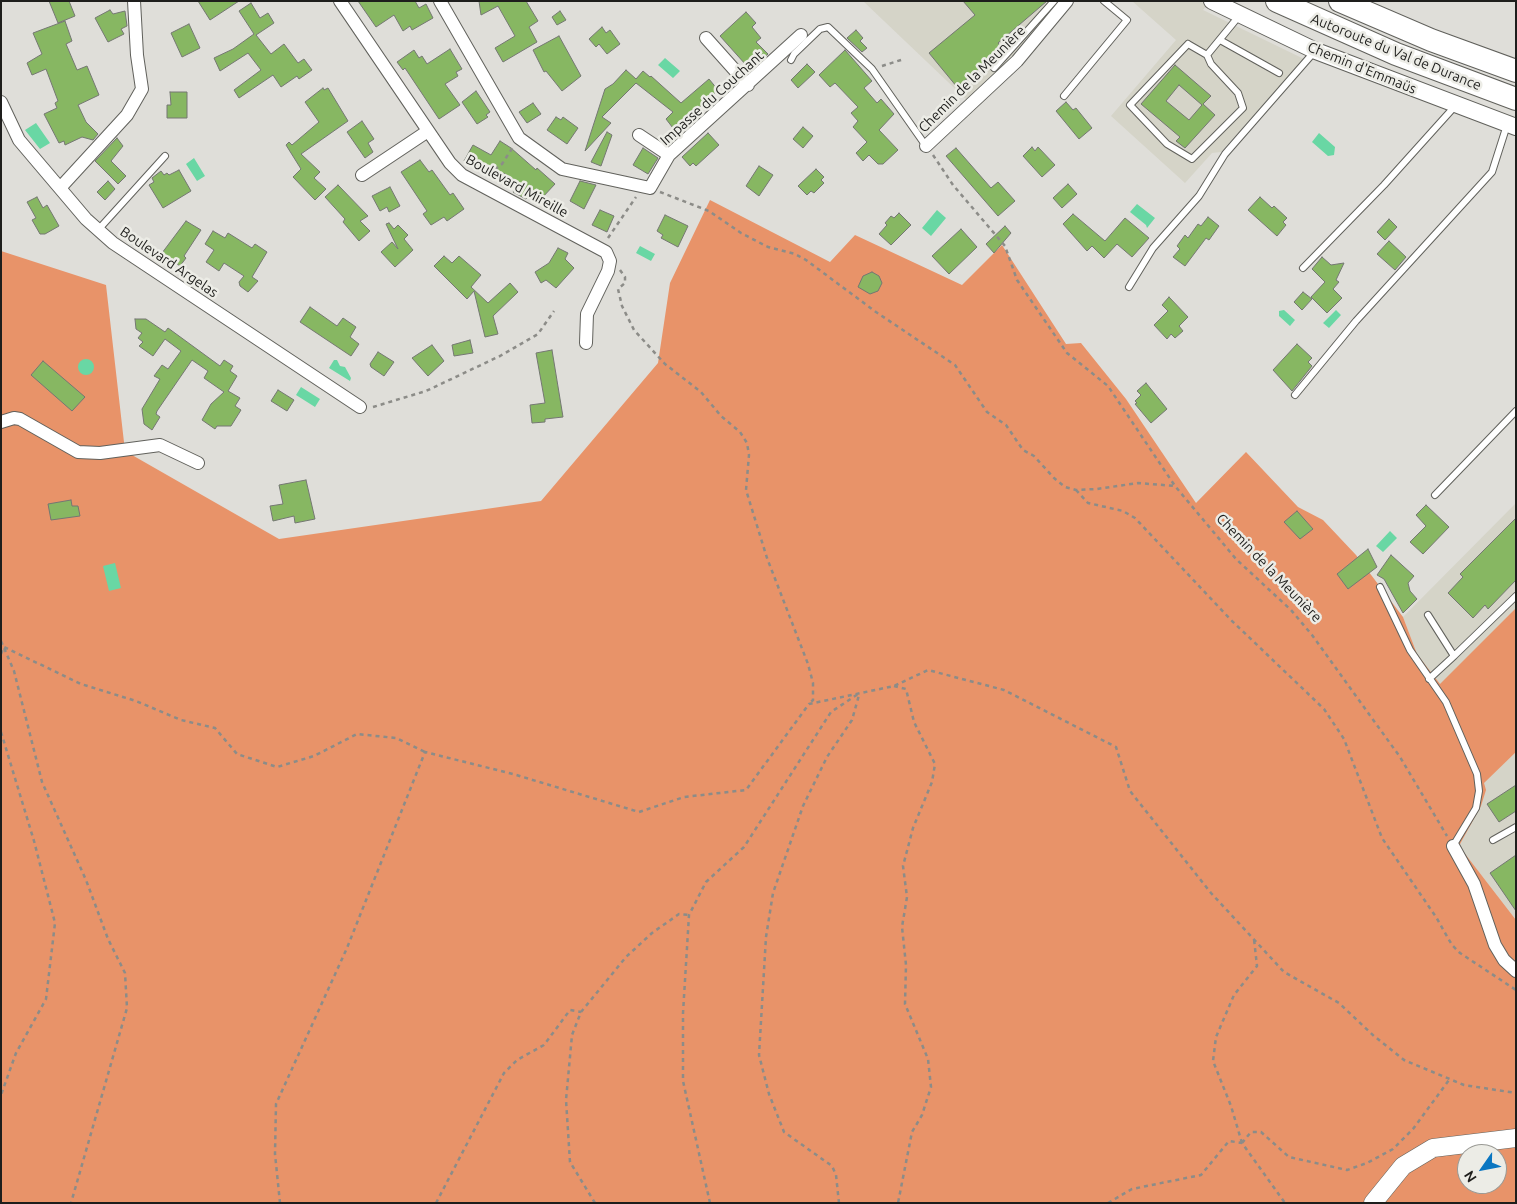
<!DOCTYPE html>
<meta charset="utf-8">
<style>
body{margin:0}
#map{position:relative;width:1517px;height:1204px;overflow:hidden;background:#dfded9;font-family:Ubuntu,sans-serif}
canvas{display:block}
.frame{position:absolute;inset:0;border:2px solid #1e1e1c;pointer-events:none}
.north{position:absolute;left:1457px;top:1144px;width:50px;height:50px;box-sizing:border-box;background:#ecece6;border:1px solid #9a9a95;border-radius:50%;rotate:237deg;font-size:14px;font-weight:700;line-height:20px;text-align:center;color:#1e1e1c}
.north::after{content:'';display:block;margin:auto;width:18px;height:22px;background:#0a76c1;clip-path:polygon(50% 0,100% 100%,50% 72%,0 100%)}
</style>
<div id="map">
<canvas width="1517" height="1204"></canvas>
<div class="frame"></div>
<div class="north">N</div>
</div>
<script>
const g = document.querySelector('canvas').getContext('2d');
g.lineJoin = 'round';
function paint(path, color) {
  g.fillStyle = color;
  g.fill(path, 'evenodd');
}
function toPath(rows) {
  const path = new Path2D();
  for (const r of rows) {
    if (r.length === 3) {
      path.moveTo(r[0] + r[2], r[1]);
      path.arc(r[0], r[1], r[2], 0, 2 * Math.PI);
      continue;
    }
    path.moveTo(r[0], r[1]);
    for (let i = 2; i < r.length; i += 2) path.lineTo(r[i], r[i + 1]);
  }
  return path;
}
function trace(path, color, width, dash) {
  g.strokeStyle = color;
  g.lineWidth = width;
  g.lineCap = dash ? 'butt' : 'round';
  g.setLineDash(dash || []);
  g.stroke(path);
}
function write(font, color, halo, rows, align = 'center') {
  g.font = font + ' Ubuntu,sans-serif';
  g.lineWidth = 5;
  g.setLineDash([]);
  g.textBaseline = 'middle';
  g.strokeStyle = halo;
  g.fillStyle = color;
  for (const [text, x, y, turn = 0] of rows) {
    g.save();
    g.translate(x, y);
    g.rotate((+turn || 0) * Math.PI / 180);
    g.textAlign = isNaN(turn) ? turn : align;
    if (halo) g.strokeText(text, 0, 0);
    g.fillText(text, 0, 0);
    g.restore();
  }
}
const built = toPath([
 [863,1,1059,1,1042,20,1028,43,968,101],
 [1132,1,1200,1,1207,5,1203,10,1304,59,1221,152,1212,153,1185,183,1111,116,1176,40],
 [1516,503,1516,608,1440,685,1417,654,1403,617],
 [1516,752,1516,920,1459,846,1481,806,1483,783]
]);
const green = toPath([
 [710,200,830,262,855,235,962,285,1002,245,1066,344,1081,343,1126,399,1196,503,1246,452,1298,507,1323,520,1356,555,1403,617,1417,654,1440,684,1516,608,1516,752,1484,783,1486,790,1481,806,1459,846,1516,920,1516,1203,1,1203,1,251,106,285,125,451,279,539,541,501,658,363,670,283],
 [1467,1154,1497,1154,1497,1184,1467,1184]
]);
const water = toPath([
 [665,58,680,71,673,78,658,65],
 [36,123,50,143,40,149,25,130],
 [1319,133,1335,147,1334,155,1328,156,1312,142],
 [194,158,205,176,197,181,186,164],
 [1137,204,1155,218,1147,228,1146,225,1130,212],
 [937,210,946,218,931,236,922,228],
 [640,246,655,254,651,261,636,253],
 [1284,310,1295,320,1290,326,1279,316,1279,311],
 [1336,310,1341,315,1329,328,1323,323],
 [86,367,8],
 [334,360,337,360,340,366,345,367,351,378,350,381,329,368],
 [301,387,320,399,315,407,296,395],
 [1390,531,1397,538,1383,552,1376,546],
 [115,563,121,588,109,591,103,566]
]);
const building = toPath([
 [49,1,69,1,75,16,58,23,49,1],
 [198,1,239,1,210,20,198,1],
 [358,1,415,1,419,8,426,4,433,18,412,30,410,26,403,31,394,15,376,27,358,1],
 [479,1,526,1,538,21,529,27,537,42,503,62,495,48,515,36,498,6,481,15,479,1],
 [963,1,1047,1,998,43,1003,49,957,87,929,53,975,15,963,1],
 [251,3,260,18,268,13,274,23,256,35,271,54,284,44,298,63,304,59,312,70,299,79,297,76,281,87,273,75,239,98,234,90,261,70,248,53,220,71,214,58,233,49,254,34,239,11,251,3],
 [110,10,113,14,125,11,127,26,121,29,124,34,108,42,95,18,110,10],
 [560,11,566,20,557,25,552,17,560,11],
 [746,12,756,23,752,27,761,38,756,42,768,54,758,63,756,61,752,65,749,62,746,65,720,36,746,12],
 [65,21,72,41,66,44,77,70,87,66,99,95,78,105,86,122,98,134,93,140,82,137,65,145,64,141,59,143,44,114,57,108,55,103,58,101,46,69,32,75,27,63,42,54,33,33,65,21],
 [189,24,200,48,182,57,171,33,189,24],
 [602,27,606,33,610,30,620,44,607,54,599,44,596,47,589,39,602,27],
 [856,30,863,38,860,41,867,48,862,52,847,38,856,30],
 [559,36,581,76,562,91,546,71,544,72,533,50,559,36],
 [450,49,462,69,456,72,458,76,445,84,460,105,439,119,405,68,403,70,397,62,414,50,419,58,422,56,427,64,450,49],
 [845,50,872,81,864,88,877,103,881,99,894,114,879,130,898,150,883,164,878,164,869,155,863,161,856,153,867,142,853,127,858,121,851,113,858,107,835,83,830,87,819,75,845,50],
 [807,64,815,72,798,88,791,80,807,64],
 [1175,65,1211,96,1203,104,1215,115,1185,148,1176,141,1180,137,1141,104,1175,65],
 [1179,85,1202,105,1189,120,1166,101,1179,85],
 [626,70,636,79,643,71,650,77,651,76,681,103,709,79,718,90,693,113,695,116,676,132,666,119,673,112,636,83,602,117,611,123,585,151,605,89,613,84,626,70],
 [323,88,324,90,328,88,348,121,301,154,320,172,314,178,326,189,315,200,293,177,301,169,286,145,289,142,292,145,319,122,305,102,323,88],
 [476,91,490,112,486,115,488,117,477,124,462,102,476,91],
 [170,92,187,92,187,118,167,118,167,105,171,105,170,92],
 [1066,102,1073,110,1076,108,1092,128,1079,139,1056,111,1066,102],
 [533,103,541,114,527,123,519,112,533,103],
 [556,117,561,120,563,117,578,128,567,144,547,130,556,117],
 [362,121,374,139,368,143,373,152,365,158,347,132,362,121],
 [803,127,813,136,803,148,793,139,803,127],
 [607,132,612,135,601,166,591,162,607,132],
 [708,133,719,145,696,166,693,163,690,166,682,157,708,133],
 [117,138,123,146,111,161,126,176,118,184,95,161,117,138],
 [500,141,511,148,536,170,537,168,555,184,541,199,533,191,526,199,513,192,518,186,504,173,494,181,488,175,464,161,473,145,491,155,500,141],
 [1032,147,1035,151,1038,147,1055,165,1042,177,1023,156,1032,147],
 [643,148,658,158,648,174,633,165,643,148],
 [956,148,991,188,998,182,1015,201,998,216,946,156,956,148],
 [420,160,429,172,432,170,450,195,453,193,464,209,447,221,444,217,431,225,423,214,427,211,401,172,420,160],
 [759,166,773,175,759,196,746,186,759,166],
 [816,169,824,177,821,180,824,183,814,193,811,191,807,195,798,186,816,169],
 [179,170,191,191,163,208,149,185,154,182,152,178,161,171,164,175,167,173,169,175,179,170],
 [108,181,115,189,105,200,97,192,108,181],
 [580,181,596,185,584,209,570,201,580,181],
 [1068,184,1077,194,1062,208,1053,198,1068,184],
 [338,185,368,216,360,221,370,231,359,241,343,222,345,219,325,197,338,185],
 [390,187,400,206,389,212,387,207,380,211,372,196,390,187],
 [37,197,43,208,47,205,59,226,45,234,40,234,32,220,36,218,27,202,37,197],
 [1260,197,1272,208,1274,206,1287,218,1283,222,1286,225,1277,236,1248,210,1260,197],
 [600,210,614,216,607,232,592,225,600,210],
 [899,213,911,225,891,245,879,234,887,225,885,223,891,216,894,218,899,213],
 [1073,214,1105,241,1125,218,1149,238,1132,257,1117,244,1104,258,1092,246,1087,251,1063,224,1073,214],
 [665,215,688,226,678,247,661,238,663,235,657,231,665,215],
 [1208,217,1219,226,1209,240,1206,238,1185,266,1173,257,1180,249,1177,246,1185,235,1188,238,1198,224,1201,226,1208,217],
 [1389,219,1397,227,1385,240,1377,232,1389,219],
 [186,221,201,230,184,256,186,258,180,266,162,253,186,221],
 [389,223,394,229,398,225,408,235,404,239,413,250,395,267,381,252,392,242,398,249,386,224,389,223],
 [1005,226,1011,233,994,253,986,244,1005,226],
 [961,229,977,247,949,274,932,256,961,229],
 [213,231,225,238,228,233,252,248,255,244,267,252,252,277,258,281,248,292,240,286,239,282,244,276,224,263,219,271,206,262,214,250,205,244,213,231],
 [1389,241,1406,257,1395,270,1377,254,1389,241],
 [558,248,568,253,565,259,574,268,556,288,546,280,541,283,535,272,549,263,558,248],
 [444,256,452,263,459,256,481,275,471,287,488,303,510,283,518,292,493,316,498,334,485,337,474,291,467,299,434,266,444,256],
 [1322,257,1331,265,1344,263,1336,280,1339,282,1333,289,1342,298,1327,313,1311,297,1325,282,1312,269,1322,257],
 [872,272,879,276,882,283,878,291,870,294,858,287,863,276,872,272],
 [1303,292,1312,299,1302,310,1294,302,1303,292],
 [1169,297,1188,317,1179,326,1183,331,1175,338,1171,334,1167,339,1154,325,1168,311,1162,305,1169,297],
 [310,307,337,326,343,318,356,327,350,337,359,344,351,356,300,322,310,307],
 [135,319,146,319,165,332,168,328,220,366,224,360,233,366,230,371,237,376,228,391,240,398,235,406,241,410,231,426,217,426,215,429,202,420,211,404,224,392,204,378,208,371,192,360,157,411,156,414,160,417,152,430,144,424,142,409,160,379,154,376,162,365,168,369,181,351,165,339,153,356,139,346,143,342,138,338,142,333,136,329,135,319],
 [470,340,473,353,454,356,452,345,470,340],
 [1297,344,1312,358,1308,362,1312,366,1292,391,1273,370,1297,344],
 [432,345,444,361,428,376,412,358,432,345],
 [552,350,563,417,545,419,545,422,532,423,530,405,545,403,536,353,552,350],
 [378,352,394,362,384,376,371,367,370,364,378,352],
 [43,361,85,397,72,411,31,375,43,361],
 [1146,383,1167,409,1151,423,1135,404,1137,403,1135,401,1141,395,1137,391,1146,383],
 [278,390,294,400,287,411,271,401,278,390],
 [306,480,315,519,295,523,294,516,273,521,270,506,283,504,279,485,306,480],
 [71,500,72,506,78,506,80,516,51,520,48,504,71,500],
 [1426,505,1449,527,1423,554,1410,542,1426,526,1416,515,1426,505],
 [1297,511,1313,529,1300,539,1284,522,1297,511],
 [1516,518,1516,580,1488,609,1485,605,1473,618,1448,593,1463,577,1460,574,1516,518],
 [1368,549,1377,567,1348,589,1337,574,1368,549],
 [1391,555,1414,576,1408,583,1410,591,1417,599,1403,613,1384,579,1377,575,1391,555],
 [1516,785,1516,811,1499,822,1487,804,1516,785],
 [1516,855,1516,911,1490,873,1516,855]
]);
const path = toPath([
 [882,66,904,59],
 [933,155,953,185,1005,246,1017,280,1067,353,1108,386,1175,486,1236,559,1291,610,1312,635,1400,757,1447,836],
 [488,174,502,164,513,147],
 [660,192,709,211,741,233,768,247,795,254,806,260,876,312,955,365,987,412,1006,425,1023,450,1034,456,1054,478,1065,487,1076,490,1097,489,1138,483,1175,486],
 [608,238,636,197],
 [620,270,625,277,625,283,618,289,622,306,634,330,665,364,701,392,721,416,740,432,747,443,749,455,746,490,767,558,808,664,813,683,813,700,810,703],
 [373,407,426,391,500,356,538,334,554,311],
 [1076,490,1088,503,1123,511,1135,518,1231,620,1324,709,1344,739,1382,838,1436,917,1452,945,1460,953,1516,990],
 [1,641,14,671,42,782,86,880,108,939,125,973,127,1008,71,1203],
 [1,654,4,647,81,684,136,701,181,720,215,728,237,754,277,767,314,756,357,734,396,738,425,752],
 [894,686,906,689,914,722,935,764,932,782,913,828,903,866,907,897,902,927,906,965,905,1004,928,1059,931,1087,922,1115,912,1132,898,1203],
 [1,732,34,841,55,923,46,999,16,1053,1,1095],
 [1242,1143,1251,1132,1261,1132,1289,1157,1347,1170,1367,1163,1393,1149,1413,1129,1449,1080],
 [1242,1143,1231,1106,1213,1061,1216,1037,1234,995,1257,966,1254,939],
 [280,1203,275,1154,276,1104,347,948,425,752,513,774,639,812,684,797,746,790,809,704,894,686,928,670,1004,690,1116,747,1130,791,1211,893,1284,972,1339,1003,1374,1036,1404,1060,1464,1085,1516,1093],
 [436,1203,504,1073,517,1060,544,1045,570,1010,581,1012],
 [595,1203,570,1162,566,1100,572,1035,581,1012,626,957,652,933,679,914,689,915],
 [710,1203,683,1081,683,1013,689,915,706,882,744,847,831,712,858,694],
 [839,1203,836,1175,832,1166,784,1132,769,1094,759,1055,766,937,773,893,803,806,827,757,852,720,859,695],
 [1108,1203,1132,1189,1201,1175,1229,1141,1242,1143,1285,1203]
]);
const service = toPath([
 [1220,40,1279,73],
 [1188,44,1207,55,1211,64,1238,93,1243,108,1192,159,1167,144,1130,105,1188,44],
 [1207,55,1239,16],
 [791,60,794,54,820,29,828,27,872,69,926,146],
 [994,68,1054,1],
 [1064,96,1127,20,1104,1],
 [98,230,165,156],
 [1303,268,1384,185,1456,105],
 [1129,287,1153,248,1199,196,1225,154,1315,51],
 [1295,395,1356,321,1492,172,1507,125],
 [1435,495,1516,411],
 [1380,587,1410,650,1446,702,1477,774,1479,791,1476,808,1453,846],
 [1428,615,1454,656,1429,679],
 [1454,656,1516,596],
 [1493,840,1516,827]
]);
const minor = toPath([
 [340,1,450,163,462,175,606,252,610,261,608,271,587,314,586,343],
 [440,1,519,138,562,169,650,188,669,155,801,35],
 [706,38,748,85],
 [1,102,19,140,86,219,113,243,360,407],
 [639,135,669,155],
 [926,146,1017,61,1067,1],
 [362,175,428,131],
 [60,188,127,115,142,89,137,55,134,1],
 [1,422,14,418,20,419,78,452,100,453,160,445,198,463],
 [1453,846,1474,884,1495,945,1504,960,1516,971]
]);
const tertiary = toPath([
 [1212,1,1316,51,1516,127]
]);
const secondary = toPath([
 [1373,1203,1403,1166,1433,1148,1516,1138]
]);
const motorway = toPath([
 [1277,1,1396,54,1516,99],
 [1340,1,1431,40,1516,71]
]);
const streetNames = [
 ["Autoroute du Val de Durance",1396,52,22],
 ["Chemin d'Emmaüs",1362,68,22],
 ["Chemin de la Meunière",972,79,-45],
 ["Impasse du Couchant",712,98,-42],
 ["Boulevard Mireille",517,186,29],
 ["Boulevard Argelas",169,262,34],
 ["Chemin de la Meunière",1269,568,46]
];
paint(built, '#d5d4c8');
paint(green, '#e89369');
paint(water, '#69d7a4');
paint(building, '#87b762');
trace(building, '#747772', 1);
trace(service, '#61615c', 8);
trace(minor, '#61615c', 14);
trace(tertiary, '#61615c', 18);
trace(secondary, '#61615c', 19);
trace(motorway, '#61615c', 24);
trace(path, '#8c8c88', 2.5, [4, 4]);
trace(service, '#fff', 6);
trace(minor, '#fff', 12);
trace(tertiary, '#fff', 16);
trace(secondary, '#fff', 18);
trace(motorway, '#fff', 22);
write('14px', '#1e1e1c', '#ecece6', streetNames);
</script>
